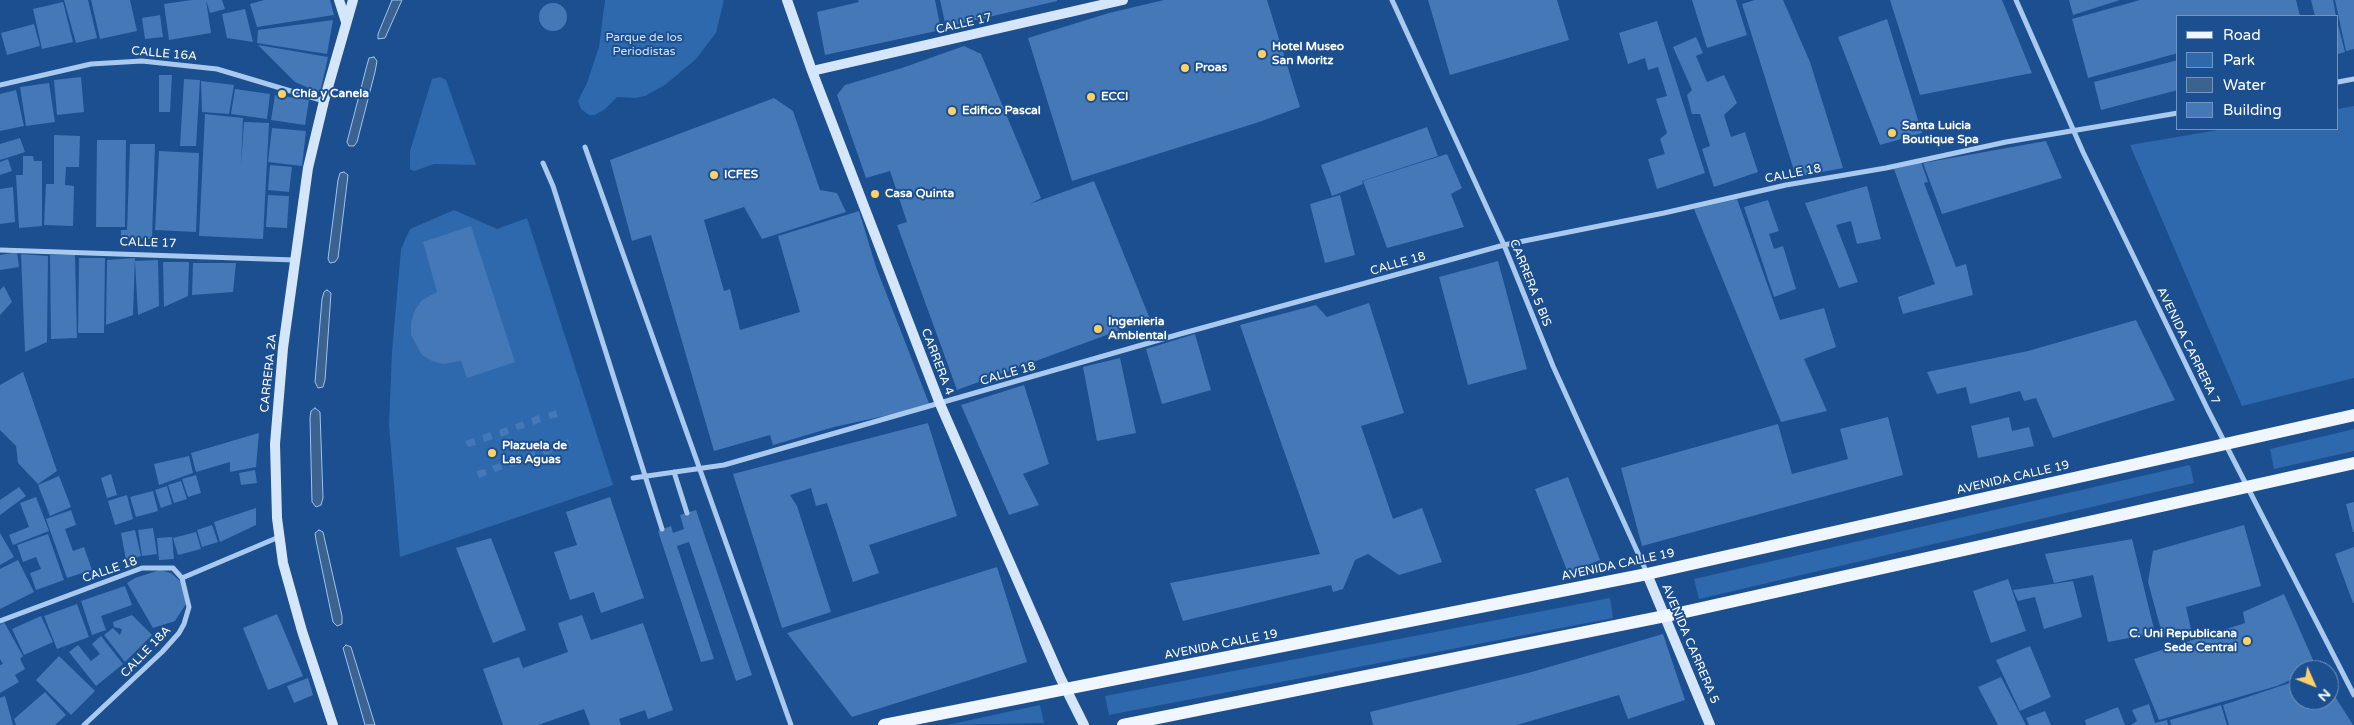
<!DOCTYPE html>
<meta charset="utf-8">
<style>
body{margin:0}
#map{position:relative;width:2354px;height:725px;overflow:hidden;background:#1b4f8f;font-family:"Varela Round",sans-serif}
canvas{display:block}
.legend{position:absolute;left:2176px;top:15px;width:162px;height:115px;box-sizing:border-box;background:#1b4f8f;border:1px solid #7695bc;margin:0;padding:6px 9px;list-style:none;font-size:15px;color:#fff}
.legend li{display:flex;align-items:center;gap:10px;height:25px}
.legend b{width:25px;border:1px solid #7695bc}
.north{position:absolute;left:2289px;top:660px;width:50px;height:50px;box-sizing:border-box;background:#1b4f8f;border:1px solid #7695bc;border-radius:50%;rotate:134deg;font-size:14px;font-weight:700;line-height:20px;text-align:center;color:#fff}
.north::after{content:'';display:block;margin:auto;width:18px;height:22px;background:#ffd166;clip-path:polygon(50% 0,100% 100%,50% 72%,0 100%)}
</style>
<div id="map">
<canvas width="2354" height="725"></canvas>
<ul class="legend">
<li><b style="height:6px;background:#f0f6ff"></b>Road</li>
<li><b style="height:14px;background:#2e69ad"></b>Park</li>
<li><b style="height:14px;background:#3c6290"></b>Water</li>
<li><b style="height:14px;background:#4478b7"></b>Building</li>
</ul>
<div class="north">N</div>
</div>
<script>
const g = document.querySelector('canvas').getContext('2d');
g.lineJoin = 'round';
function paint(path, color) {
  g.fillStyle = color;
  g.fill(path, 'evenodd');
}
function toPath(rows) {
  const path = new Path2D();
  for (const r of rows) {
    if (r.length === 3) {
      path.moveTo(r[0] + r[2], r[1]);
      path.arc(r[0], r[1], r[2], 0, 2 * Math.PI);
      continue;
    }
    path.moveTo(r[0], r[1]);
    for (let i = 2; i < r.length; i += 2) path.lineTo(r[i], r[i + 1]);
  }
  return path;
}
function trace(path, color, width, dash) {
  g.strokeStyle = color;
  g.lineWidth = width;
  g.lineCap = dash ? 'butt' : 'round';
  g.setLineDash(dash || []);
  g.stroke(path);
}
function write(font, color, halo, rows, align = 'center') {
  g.font = font + ' "Varela Round",sans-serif';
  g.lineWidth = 4;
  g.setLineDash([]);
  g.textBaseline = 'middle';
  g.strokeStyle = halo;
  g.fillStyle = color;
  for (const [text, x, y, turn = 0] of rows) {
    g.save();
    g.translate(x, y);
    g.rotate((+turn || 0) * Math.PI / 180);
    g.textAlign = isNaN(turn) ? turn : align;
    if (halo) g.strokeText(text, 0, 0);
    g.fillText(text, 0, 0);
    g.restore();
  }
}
const green = toPath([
 [605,0,724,0,716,33,696,59,665,85,645,96,635,98,617,97,605,109,595,115,589,115,581,109,578,101,587,83,599,47],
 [440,77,446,80,476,165,434,164,414,171,410,169,410,151,432,79],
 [2354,106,2354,378,2242,406,2130,145,2224,129,2338,129,2338,109],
 [454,210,497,229,527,218,613,485,400,557,389,425,392,352,401,249,410,229],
 [2354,429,2354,451,2274,469,2270,449],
 [2190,465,2194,483,1699,599,1694,579],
 [1610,598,1613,618,1109,715,1105,696],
 [1040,705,1044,723,947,725]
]);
const water = toPath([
 [392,0,402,0,385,38,378,39,378,34,392,0],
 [374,57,377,61,375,72,357,142,354,146,349,146,347,142,367,65,369,58,374,57],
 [344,172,348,175,338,258,335,262,330,263,328,259,338,180,340,173,344,172],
 [327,290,331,293,325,380,323,387,318,388,315,382,322,299,324,292,327,290],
 [315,408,320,412,323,498,321,505,316,507,312,502,310,418,311,411,315,408],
 [319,530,323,532,342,616,342,624,337,626,333,622,316,540,315,533,319,530],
 [346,645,351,647,375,725,365,725,343,648,346,645]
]);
const building = toPath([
 [64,0,88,0,97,38,76,43],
 [91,0,130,0,137,31,100,39],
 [192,0,206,0,211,33,169,40,164,4],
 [206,0,222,0,225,9,210,13],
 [264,0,330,0,334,15,257,27,250,4],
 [858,0,935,0,941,30,825,55,817,12,859,2],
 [940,0,1057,0,1057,1,946,27],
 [1164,0,1267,0,1300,107,1259,122,1072,181,1028,38,1109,13],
 [1428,0,1557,0,1569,40,1450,75],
 [1692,0,1736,0,1747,35,1707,48],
 [1755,0,1783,0,1810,62,1843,168,1796,177,1742,4],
 [1890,0,2002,0,2032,73,1920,95],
 [2069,0,2120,0,2073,15],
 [2140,0,2296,0,2300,16,2178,16,2178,53,2088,78,2072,19],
 [2311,0,2333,0,2336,16,2315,16],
 [2335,0,2354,0,2354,49,2346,51],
 [63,2,73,42,42,49,33,9],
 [553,17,14],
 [245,9,253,42,227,38,222,14],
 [160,15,163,37,145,39,142,18],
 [1887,19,1922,133,1880,145,1838,37],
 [333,20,327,54,257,43,258,30],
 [1657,21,1705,173,1657,189,1648,159,1665,154,1660,139,1667,133,1656,99,1667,96,1658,67,1648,70,1645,58,1628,64,1619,33],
 [34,24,40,46,7,55,1,33],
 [2338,25,2345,52,2338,54],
 [1696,37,1703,53,1696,56,1707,82,1724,75,1737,103,1724,115,1731,137,1745,132,1758,172,1714,187,1702,149,1710,146,1700,114,1692,114,1687,95,1692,90,1673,47],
 [258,45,328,57,320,93,295,82],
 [964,46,981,54,1041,198,1030,204,1094,181,1150,319,957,390,897,225,907,222,890,171,866,178,837,95,845,85,902,68],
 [2178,60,2178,90,2101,110,2094,82],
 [159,75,172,75,170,112,159,112],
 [81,77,84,112,57,115,54,80],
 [184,79,200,80,196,146,180,146],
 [201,81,234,85,229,114,202,112],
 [49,83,55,122,26,126,20,87],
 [235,89,270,94,267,119,231,114],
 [16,90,24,126,0,131,0,94],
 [275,95,309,100,305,125,271,120],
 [774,98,793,111,820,190,837,193,846,212,762,239,744,207,704,220,724,291,730,289,740,330,800,312,778,236,859,211,876,267,930,406,834,427,773,445,770,435,714,451,651,235,632,241,610,160],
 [205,114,243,118,241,166,244,122,269,123,263,239,199,236],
 [1427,127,1438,156,1362,181,1363,184,1332,196,1321,165],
 [272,128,306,131,302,166,268,162],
 [54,135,80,136,79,167,66,167,65,185,74,186,73,226,44,225,46,184,54,184],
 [20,138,25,152,0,160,0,144],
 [97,140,126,140,125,227,96,227],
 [2046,141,2062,178,1942,214,1923,163],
 [130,144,155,144,152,239,121,238,121,230,127,230],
 [159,151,199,153,196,232,155,230],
 [1447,154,1462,188,1451,194,1464,227,1387,248,1363,181],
 [23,156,33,156,34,161,42,161,42,226,19,228,16,175,23,175],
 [8,159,12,171,0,175,0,162],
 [1921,162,1928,182,1924,183,1956,267,1966,264,1973,295,1903,314,1898,297,1935,284,1894,169],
 [270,165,292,167,289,192,268,190],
 [1867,186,1881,239,1857,244,1851,221,1836,225,1858,282,1839,288,1805,203],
 [13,187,15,222,0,224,0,189],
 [268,195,289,196,287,228,266,227],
 [1340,195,1355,255,1325,263,1310,204],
 [1737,199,1780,320,1824,308,1836,347,1804,359,1827,411,1781,422,1694,209],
 [1768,200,1779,231,1769,234,1774,249,1783,246,1796,289,1774,297,1744,207],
 [471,226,515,362,467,378,461,361,443,364,432,361,422,355,411,335,411,322,415,310,422,300,437,292,423,242],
 [17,252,19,267,0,270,0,255],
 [21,254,48,256,47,342,25,352],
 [50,255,75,255,77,338,51,339],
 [79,258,105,258,104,333,78,333],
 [135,258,133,315,106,325,107,260],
 [158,260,159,306,138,315,135,261],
 [1498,261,1527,369,1468,385,1439,277],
 [163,262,189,262,188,296,164,307],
 [193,263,236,263,233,292,192,295],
 [4,286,12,302,0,315,0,290],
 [1369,303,1404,413,1361,426,1393,519,1422,508,1442,562,1399,575,1368,554,1355,560,1343,589,1333,592,1331,585,1183,621,1170,583,1320,554,1240,325,1316,305,1327,317],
 [2136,320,2175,400,2053,438,2036,398,2024,401,2020,391,1970,404,1966,387,1937,394,1927,372,2028,351],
 [1195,334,1211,390,1162,404,1146,349],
 [1120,358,1136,433,1097,441,1083,367],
 [23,372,57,471,38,484,18,463,16,446,0,430,0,385],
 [1024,385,1049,464,1023,474,1039,505,1009,515,961,405],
 [556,410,558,417,550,419,548,413],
 [539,415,541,422,533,425,531,418],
 [1888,417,1903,475,1642,546,1621,468,1778,424,1792,474,1848,459,1840,429],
 [2009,417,2012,431,2029,427,2034,446,1978,458,1971,426],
 [523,421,525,428,517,430,515,424],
 [928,423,957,516,869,545,879,573,853,582,827,503,816,506,811,488,790,495,797,506,831,612,782,628,733,474],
 [507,427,509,434,501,437,499,430],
 [490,432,493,439,484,442,482,435],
 [259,433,256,467,230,472,230,462,196,472,191,453],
 [474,438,476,445,468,447,465,441],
 [568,439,570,446,562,449,559,442],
 [550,446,552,453,544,455,542,449],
 [534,451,537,458,528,461,526,455],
 [189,456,193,473,159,485,154,464],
 [517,458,519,464,511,467,509,461],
 [500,463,503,469,495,472,492,466],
 [485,469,487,475,479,478,476,471],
 [255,470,257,483,241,485,239,473],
 [111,474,117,495,107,498,101,478],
 [196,475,201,493,188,497,182,479],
 [59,476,71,507,50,516,38,485],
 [1568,477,1600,560,1568,573,1535,489],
 [181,481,187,499,174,503,168,485],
 [167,486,172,504,161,508,155,490],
 [19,487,26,496,0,515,0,500],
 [153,491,158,511,136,517,130,497],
 [127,495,133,519,115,525,108,501],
 [36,497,49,531,13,545,9,535,29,527,20,503],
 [610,497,644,598,601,613,594,592,570,600,554,552,577,545,566,512],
 [2354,502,2354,532,2353,532,2346,504],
 [256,508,256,525,220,542,214,522],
 [71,510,76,525,65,529,73,551,84,547,92,570,67,578,46,519],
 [696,510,752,675,736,681,689,542,677,546,714,659,701,662,658,531,671,526,673,533,684,529,680,515],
 [212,525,218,542,202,547,197,530],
 [2244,525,2261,586,2186,607,2191,629,2163,637,2148,582,2153,551],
 [153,528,157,554,142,556,138,530],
 [135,530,141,556,126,560,121,533],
 [196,532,201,549,178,555,173,538],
 [0,533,14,557,0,565],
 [48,534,64,580,36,590,30,573,41,569,36,557,23,562,17,545],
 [172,537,174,559,159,560,157,538],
 [491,538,526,630,493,643,456,548],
 [2132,539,2155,633,2108,642,2093,575,2054,583,2045,554],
 [2354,547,2354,603,2353,603,2335,554],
 [18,560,34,592,0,609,0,569],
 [997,567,1027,662,852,717,787,633],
 [160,570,171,573,181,582,186,604,175,621,153,628,127,583,135,578],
 [2008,579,2026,631,1991,643,1973,591],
 [2073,581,2082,617,2044,629,2035,597,2018,601,2013,590],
 [125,586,132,605,101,616,106,630,92,635,81,601],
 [2284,594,2317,669,2299,670,2299,676,2277,686,2159,720,2134,659,2245,623,2243,612],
 [77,604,89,637,57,649,44,616],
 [277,614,303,676,268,690,243,628],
 [132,615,152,635,125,662,104,635,113,628,120,635,122,629,114,627,113,622],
 [582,615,591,640,643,623,673,710,648,719,645,710,619,719,621,725,590,725,584,709,538,725,503,725,483,669,519,657,523,668,568,652,558,623],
 [41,616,53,642,24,655,12,629],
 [4,622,23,656,20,659,25,669,15,675,19,682,0,693,0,665,3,664,0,659,0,625],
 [1663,634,1685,700,1628,719,1619,695,1517,725,1373,725,1370,712,1528,673],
 [101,636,123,664,96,686,69,652,78,645,91,661,100,654,92,644],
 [2030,646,2051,697,2020,711,1996,660],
 [59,656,95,691,71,715,36,680],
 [2001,677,2026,725,1998,725,1978,687],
 [308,678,313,695,294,703,287,686],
 [2299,680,2299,700,2329,700,2329,687,2353,725,2229,725,2223,705],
 [45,692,66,715,55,725,16,725,14,719],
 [5,696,13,725,0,725,0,698],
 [2149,704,2155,723,2167,720,2168,725,2131,725,2137,721,2132,710],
 [2221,705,2227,725,2171,725,2170,720],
 [2118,707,2125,725,2086,725,2085,720],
 [2045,711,2051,725,2029,725,2026,718]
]);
const street = toPath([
 [1392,0,1504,245,1553,366,1647,573],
 [2016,0,2083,152,2208,410,2354,695],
 [2338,82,2354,79],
 [0,85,91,64,142,61,217,69,324,101],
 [585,147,791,725],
 [543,163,553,186,662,529],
 [0,250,295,260],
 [674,472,687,513],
 [633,478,724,465,1180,334,1504,245,1664,213,1786,185,1886,168,2006,142,2178,113],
 [182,578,279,537],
 [0,621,142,568,173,568,182,578,189,607,184,624,179,633,162,652,84,725]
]);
const secondary = toPath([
 [339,0,346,22],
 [787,0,812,71,940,404,1060,677,1084,725],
 [812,71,1123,0],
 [1647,574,1710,725],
 [333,725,302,631,283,563,277,518,275,444,283,348,308,168,324,101,353,0]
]);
const primary = toPath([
 [884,725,1647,574,2354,415],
 [1123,725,1680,613,2354,463]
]);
const markers = [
 [1262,54,5,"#ffd166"],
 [1185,68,5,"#ffd166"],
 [282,94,5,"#ffd166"],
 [1091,97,5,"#ffd166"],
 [952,111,5,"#ffd166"],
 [1892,133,5,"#ffd166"],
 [714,175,5,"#ffd166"],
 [875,194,5,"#ffd166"],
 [1098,329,5,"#ffd166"],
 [492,453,5,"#ffd166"],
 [2247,641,5,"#ffd166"]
];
const streetNames = [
 ["CALLE 17",964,24,-13],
 ["CALLE 16A",164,54,5],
 ["CALLE 18",1793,174,-11],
 ["CALLE 17",148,243,2],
 ["CALLE 18",1398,264,-16],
 ["CARRERA 5 BIS",1530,283,68],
 ["AVENIDA CARRERA 7",2188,346,64],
 ["CARRERA 4",937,362,69],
 ["CARRERA 2A",269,373,-84],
 ["CALLE 18",1008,374,-16],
 ["AVENIDA CALLE 19",2013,478,-13],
 ["AVENIDA CALLE 19",1618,565,-12],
 ["CALLE 18",110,570,-19],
 ["AVENIDA CARRERA 5",1690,644,67],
 ["AVENIDA CALLE 19",1221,645,-11],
 ["CALLE 18A",146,652,-46]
];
const parkNames = [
 ["Parque de los",644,38],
 ["Periodistas",644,52]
];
const poiNames = [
 ["Hotel Museo",1272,47],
 ["San Moritz",1272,61],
 ["Proas",1195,68],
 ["Chía y Canela",292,94],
 ["ECCI",1101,97],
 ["Edifico Pascal",962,111],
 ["Santa Luicia",1902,126],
 ["Boutique Spa",1902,140],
 ["ICFES",724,175],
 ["Casa Quinta",885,194],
 ["Ingenieria",1108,322],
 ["Ambiental",1108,336],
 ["Plazuela de",502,446],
 ["Las Aguas",502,460],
 ["C. Uni Republicana",2237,634,"right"],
 ["Sede Central",2237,648,"right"]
];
paint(green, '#2e69ad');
paint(water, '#3c6290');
trace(water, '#9cc4f0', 1);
paint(building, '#4478b7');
trace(street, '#a9c9ee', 5);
trace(secondary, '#d6e6fa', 10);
trace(primary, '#f0f6ff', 12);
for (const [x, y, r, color] of markers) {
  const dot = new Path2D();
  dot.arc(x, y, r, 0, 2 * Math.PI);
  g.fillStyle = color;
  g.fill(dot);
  trace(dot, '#1b4f8f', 2);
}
write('12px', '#fff', '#1b4f8f', streetNames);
write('12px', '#cfe3fa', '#1b4f8f', parkNames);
write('bold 12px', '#fff', '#1b4f8f', poiNames, 'left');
</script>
